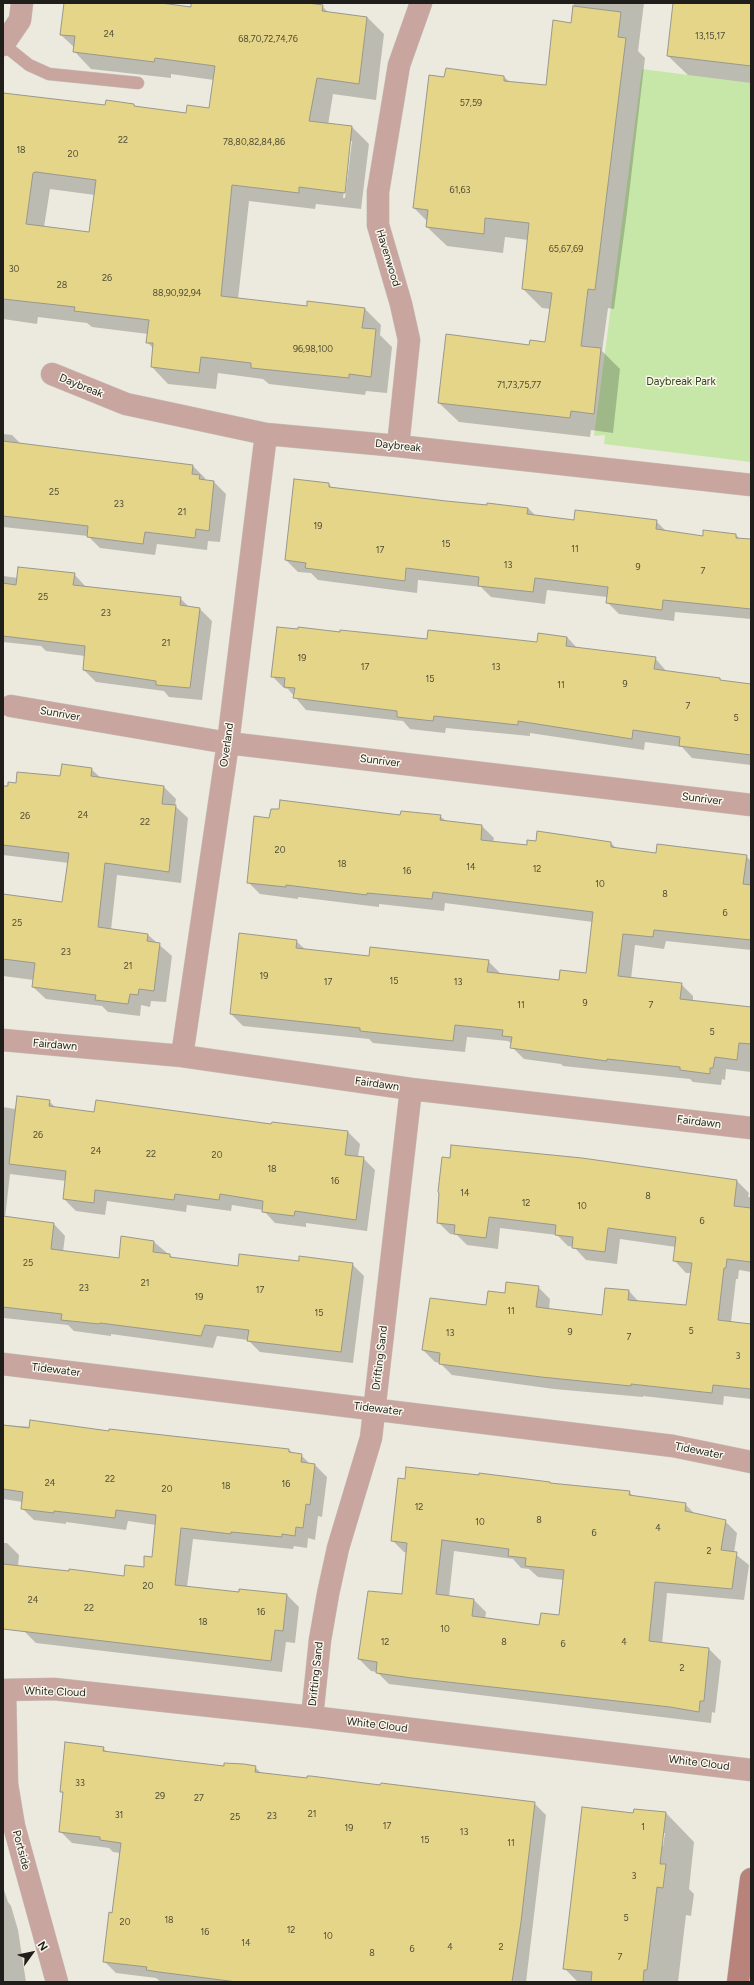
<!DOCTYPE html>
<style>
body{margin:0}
#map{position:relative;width:754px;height:1985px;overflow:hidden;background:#eceade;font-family:Figtree,sans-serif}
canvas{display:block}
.frame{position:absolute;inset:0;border:4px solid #1f1e1a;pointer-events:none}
.north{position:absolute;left:12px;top:1933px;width:40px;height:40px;-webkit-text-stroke:3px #f9f7eb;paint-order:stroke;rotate:57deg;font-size:11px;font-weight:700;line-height:16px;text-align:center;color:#1f1e1a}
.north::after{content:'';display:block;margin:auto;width:14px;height:18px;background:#1f1e1a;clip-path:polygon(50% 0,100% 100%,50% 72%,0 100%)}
</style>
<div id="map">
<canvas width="754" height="1985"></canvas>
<div class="frame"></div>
<div class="north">N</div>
</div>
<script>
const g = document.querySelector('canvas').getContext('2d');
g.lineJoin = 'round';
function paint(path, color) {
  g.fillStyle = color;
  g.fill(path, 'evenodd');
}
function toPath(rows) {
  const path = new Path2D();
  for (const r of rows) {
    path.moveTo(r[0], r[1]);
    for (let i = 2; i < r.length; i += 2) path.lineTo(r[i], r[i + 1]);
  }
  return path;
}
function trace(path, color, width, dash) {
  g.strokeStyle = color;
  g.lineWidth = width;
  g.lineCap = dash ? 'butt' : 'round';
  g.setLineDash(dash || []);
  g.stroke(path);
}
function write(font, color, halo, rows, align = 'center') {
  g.font = font + ' Figtree,sans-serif';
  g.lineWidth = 3;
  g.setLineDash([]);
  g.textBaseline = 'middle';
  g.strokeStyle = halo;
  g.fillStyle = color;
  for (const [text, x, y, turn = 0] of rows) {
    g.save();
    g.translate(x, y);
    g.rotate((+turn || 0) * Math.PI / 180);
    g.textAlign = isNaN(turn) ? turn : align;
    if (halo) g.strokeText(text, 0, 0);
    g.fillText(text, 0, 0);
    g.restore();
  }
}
const green = toPath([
 [642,69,751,83,751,462,604,444,605,435,594,436]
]);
const shadow = toPath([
 [68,3,164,3,164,4,192,8,192,3,300,3,322,6,329,13,367,17,384,34,376,100,333,94,328,125,352,127,369,144,361,209,316,204,315,209,249,201,238,299,308,307,364,308,381,325,380,335,392,347,387,393,366,391,365,395,269,384,263,379,218,373,216,389,168,384,152,367,154,349,147,342,148,334,92,327,87,323,38,317,37,324,3,319,3,92,6,95,106,106,134,105,137,108,187,114,210,109,214,80,171,74,171,78,91,69,75,52,75,48,61,35],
 [350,141,352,141,345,198,343,198],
 [50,189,95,195,90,233,44,227],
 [574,3,644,3,638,51,645,58,627,212,614,309,608,308,602,351,620,369,613,433,591,430,590,437,459,422,439,403,546,343,551,309,542,308,523,289,528,240,505,237,503,253,447,246,427,227,428,222,414,208,447,70,504,77,510,82,547,86,572,24],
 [674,3,751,3,751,83,688,75,668,56],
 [3,434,12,435,21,444,193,466,205,478,205,481,214,482,226,494,220,542,208,541,207,550,157,544,155,555,100,548,88,536,3,527],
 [329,484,332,488,446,502,528,508,536,516,575,521,656,521,667,532,703,537,736,535,740,539,751,540,751,619,675,612,674,621,619,614,607,602,607,597,547,590,545,604,491,597,481,587,418,580,417,593,318,580,311,573,298,572,286,560],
 [74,574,86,587,180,598,190,608,200,609,212,621,202,700,169,697,164,691,96,682,84,670,85,656,46,651,41,646,3,642,3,576,18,578],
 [341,633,428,640,538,643,567,637,578,649,655,658,667,672,720,679,723,682,751,685,751,765,692,758,682,747,645,742,644,750,530,733,530,736,446,728,445,733,410,729,403,721,306,710,288,689,284,688,272,676],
 [91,769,101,778,164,787,176,799,175,806,188,818,181,883,117,875,111,930,147,934,172,956,166,1002,151,1001,150,1007,141,1005,140,1016,108,1012,102,1006,46,999,33,987,34,980,3,976,3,895,63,903,69,863,3,855,3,786,9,787,17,784,60,777],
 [440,816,447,822,482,826,494,838,493,842,527,847,611,843,616,848,656,854,746,856,751,861,751,950,666,941,664,949,635,945,631,979,681,984,693,996,693,1002,751,1008,751,1072,726,1069,725,1080,722,1079,721,1085,693,1082,690,1079,563,1066,561,1064,524,1059,512,1047,512,1044,508,1041,467,1037,465,1052,373,1043,369,1039,243,1026,231,1014,296,941,306,950,370,957,488,961,500,973,500,975,560,981,587,974,593,922,445,903,444,911,379,904,379,907,298,897,298,899,260,894,248,882,270,819],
 [18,1097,49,1101,56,1108,95,1113,272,1125,348,1132,360,1144,358,1157,363,1158,375,1170,367,1231,306,1223,306,1227,275,1223,263,1210,232,1205,231,1211,187,1205,186,1212,107,1201,105,1215,76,1211,64,1199,66,1181,10,1174,5,1218,53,1223,65,1236,63,1252,120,1259,154,1242,173,1258,238,1267,299,1262,352,1264,364,1276,353,1363,260,1352,248,1340,217,1336,213,1348,111,1334,111,1336,74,1331,68,1325,4,1318,3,1107,15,1109],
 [737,1181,749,1193,748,1197,751,1197,751,1272,739,1270,738,1279,736,1279,731,1322,751,1325,751,1399,724,1396,723,1405,643,1396,643,1397,554,1389,452,1375,440,1363,435,1362,423,1350,506,1294,538,1287,550,1299,549,1310,603,1316,629,1291,639,1302,687,1306,692,1273,686,1273,674,1260,676,1247,620,1239,617,1264,586,1260,574,1247,568,1246,557,1235,500,1228,498,1249,467,1245,457,1235,450,1234,438,1222],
 [3,1425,110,1432,289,1450,293,1453,301,1455,311,1465,315,1465,327,1477,322,1517,318,1516,315,1540,308,1538,307,1548,294,1546,293,1549,193,1539,187,1587,239,1593,240,1590,287,1595,299,1607,295,1643,286,1642,282,1672,36,1643,24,1631,3,1629,3,1543,7,1543,19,1555,18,1567,124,1577,144,1568,153,1558,156,1525,128,1521,126,1530,66,1522,66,1524,34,1520,22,1508,23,1502,3,1499],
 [550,1483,551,1484,629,1492,634,1497,685,1504,696,1515,725,1521,737,1533,734,1553,749,1565,744,1600,667,1593,662,1644,709,1649,721,1661,715,1713,712,1712,711,1723,389,1684,377,1672,371,1671,359,1659,403,1595,407,1553,404,1552,392,1540],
 [454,1551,513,1559,521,1568,529,1569,538,1577,564,1580,560,1616,540,1626,485,1619,486,1612,474,1600,449,1597],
 [103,1748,108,1753,225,1767,255,1767,262,1774,534,1803,546,1815,526,1982,161,1982,156,1978,116,1973,104,1961,113,1914,120,1853,113,1852,109,1848,72,1843,60,1831,64,1795,61,1791],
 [666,1813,694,1842,689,1889,694,1894,691,1916,686,1915,678,1982,578,1982,564,1968,634,1814],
 [663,1833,665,1833,663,1846,661,1846],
 [3,1887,8,1902,11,1906,18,1930,26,1982,3,1982]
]);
const building = toPath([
 [64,3,161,3,191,7,191,3,308,3,323,5,322,11,367,17,359,84,317,78,309,121,352,126,345,193,299,187,299,193,232,185,221,296,307,306,307,301,365,308,362,328,376,329,371,377,349,374,349,378,251,368,251,363,201,357,199,373,151,367,153,343,146,343,149,320,74,311,75,307,3,299,3,93,105,105,106,100,134,104,134,106,186,113,187,105,209,108,215,66,155,58,154,62,73,52,75,36,60,35,64,3],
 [36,172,96,180,89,232,26,224,33,173,36,172],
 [673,3,751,3,751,66,667,56,673,3],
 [573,6,621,12,618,37,626,38,595,290,588,289,581,346,601,348,594,414,571,411,570,418,438,403,446,334,529,345,530,340,545,342,552,293,522,289,529,223,485,218,484,234,426,227,428,210,413,208,429,75,444,77,446,68,504,76,504,81,546,85,553,20,571,23,573,6],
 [3,441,193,465,192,474,200,475,199,479,214,481,209,531,196,529,195,538,145,532,143,544,87,537,88,526,3,516,3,441],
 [294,479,329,483,329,487,446,501,487,505,487,503,528,508,527,514,574,520,575,510,592,512,657,520,656,529,703,536,703,530,736,534,736,538,751,539,751,609,663,600,662,610,606,603,608,587,535,578,533,592,478,586,479,577,406,568,405,581,305,568,306,563,285,560,294,479],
 [18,567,75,573,73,585,181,597,180,605,200,608,190,688,156,685,156,681,83,670,85,646,3,636,3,583,16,585,18,567],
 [277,627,298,629,298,627,340,632,340,630,427,639,428,630,537,642,538,633,567,637,566,646,656,657,654,669,720,678,720,680,751,684,751,755,679,746,680,737,633,730,632,739,518,721,518,725,434,716,433,721,397,717,397,711,293,698,295,688,284,687,285,678,271,677,277,627],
 [62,764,92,768,91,776,164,786,162,804,176,805,169,872,105,863,98,927,148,934,147,941,160,943,154,991,139,989,138,995,130,994,128,1004,95,1000,96,995,32,987,35,963,3,959,3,894,62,902,69,853,3,845,3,786,8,786,8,782,16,783,17,772,60,776,62,764],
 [280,800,400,815,401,811,441,815,440,820,482,825,481,840,527,845,527,840,536,841,537,831,611,842,611,847,656,853,657,844,747,855,743,884,751,885,751,940,654,930,653,937,623,934,618,976,682,983,680,999,751,1007,751,1044,739,1043,737,1060,715,1057,713,1068,710,1068,710,1074,680,1070,680,1067,607,1059,607,1061,510,1048,512,1037,502,1036,503,1030,455,1025,453,1041,360,1031,360,1028,230,1014,239,933,297,940,296,948,369,956,370,947,489,960,487,972,559,980,560,970,586,973,593,912,433,892,432,899,367,893,367,895,286,885,286,887,247,883,254,816,269,818,271,809,279,809,280,800],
 [17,1096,50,1100,49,1106,94,1112,96,1100,271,1124,272,1122,348,1131,345,1155,364,1157,356,1220,295,1211,294,1216,262,1212,263,1201,220,1194,219,1200,175,1194,174,1200,95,1190,94,1203,63,1199,66,1171,9,1164,17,1096],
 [451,1145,582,1158,737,1180,734,1206,751,1208,751,1262,727,1259,726,1268,724,1268,718,1320,751,1324,751,1389,713,1385,712,1393,631,1384,631,1386,541,1377,439,1364,440,1353,422,1350,430,1298,486,1305,488,1291,505,1293,506,1282,539,1286,536,1307,602,1315,605,1288,629,1290,628,1300,686,1305,692,1263,673,1261,676,1237,608,1228,605,1252,572,1248,573,1237,555,1235,556,1225,489,1217,486,1238,454,1234,455,1225,437,1223,439,1193,438,1192,442,1157,450,1158,451,1145],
 [3,1216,54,1223,51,1249,119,1258,121,1236,154,1241,153,1252,170,1254,170,1257,238,1266,239,1254,299,1261,299,1256,353,1263,341,1352,247,1341,249,1330,205,1325,201,1336,100,1323,99,1324,61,1320,62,1314,3,1307,3,1216],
 [30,1420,109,1431,109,1429,289,1449,289,1452,302,1454,301,1462,315,1464,310,1505,306,1504,303,1528,296,1527,295,1536,282,1534,282,1537,231,1532,231,1534,181,1528,175,1585,239,1592,239,1589,287,1594,283,1631,275,1630,271,1661,3,1629,3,1564,69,1571,69,1569,124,1576,125,1565,144,1567,144,1556,152,1557,156,1515,116,1510,115,1518,54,1511,54,1513,21,1509,23,1492,3,1489,3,1425,29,1428,30,1420],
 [406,1467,479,1475,479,1473,550,1482,550,1483,630,1491,629,1495,686,1503,685,1511,726,1520,721,1550,737,1552,732,1589,655,1582,649,1641,709,1648,704,1701,700,1701,699,1712,670,1707,412,1678,376,1673,377,1662,358,1659,368,1591,402,1594,407,1543,391,1541,398,1478,405,1479,406,1467],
 [442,1540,509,1549,508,1556,526,1558,525,1566,564,1570,559,1615,541,1613,539,1625,472,1616,474,1599,436,1594,442,1540],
 [65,1742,104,1747,103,1751,173,1760,224,1766,224,1763,244,1764,256,1766,255,1772,307,1778,307,1776,311,1776,380,1785,381,1783,535,1802,521,1922,512,1982,237,1982,159,1972,146,1970,147,1967,103,1962,109,1912,112,1913,121,1843,100,1840,100,1837,59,1832,63,1792,60,1792,65,1742],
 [582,1807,633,1813,634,1809,666,1812,660,1864,666,1864,663,1888,657,1887,647,1970,644,1970,643,1982,591,1982,592,1972,563,1969,582,1807]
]);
const lane = toPath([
 [4,45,29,65,49,74,138,83]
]);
const street = toPath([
 [3,45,20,20,22,3],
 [52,374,126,404,266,434,398,446,751,485],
 [398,446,409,340,401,304,378,225,378,192,399,65,421,3],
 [11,706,228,743,751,805],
 [3,1040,182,1056,411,1089,751,1128],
 [182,1056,228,743,266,434],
 [3,1364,673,1446,751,1462],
 [3,1690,54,1689,312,1717,751,1770],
 [5,1690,7,1784,14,1826,57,1982],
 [312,1717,320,1640,328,1594,338,1548,371,1438,411,1089]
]);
const secondary = toPath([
 [738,1982,751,1879]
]);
const numberNames = [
 ["24",109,34],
 ["13,15,17",710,36],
 ["68,70,72,74,76",268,39],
 ["57,59",471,103],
 ["22",123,140],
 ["78,80,82,84,86",254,142],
 ["18",21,150],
 ["20",73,154],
 ["61,63",460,190],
 ["65,67,69",566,249],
 ["30",14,269],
 ["26",107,278],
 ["28",62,285],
 ["88,90,92,94",177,293],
 ["96,98,100",313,349],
 ["71,73,75,77",519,385],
 ["25",54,492],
 ["23",119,504],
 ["21",182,512],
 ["19",318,526],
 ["15",446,544],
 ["11",575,549],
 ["17",380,550],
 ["13",508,565],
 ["9",638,567],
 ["7",703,571],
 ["25",43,597],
 ["23",106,613],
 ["21",166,643],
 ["19",302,658],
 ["17",365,667],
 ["13",496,667],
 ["15",430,679],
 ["9",625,684],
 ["11",561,685],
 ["7",688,706],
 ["5",736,718],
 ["24",83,815],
 ["26",25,816],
 ["22",145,822],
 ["20",280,850],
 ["18",342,864],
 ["14",471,867],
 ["12",537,869],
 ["16",407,871],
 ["10",600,884],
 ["8",665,894],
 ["6",725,913],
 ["25",17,923],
 ["23",66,952],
 ["21",128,966],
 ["19",264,976],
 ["15",394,981],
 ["17",328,982],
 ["13",458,982],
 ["9",585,1003],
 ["11",521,1005],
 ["7",651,1005],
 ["5",712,1032],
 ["26",38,1135],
 ["24",96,1151],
 ["22",151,1154],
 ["20",217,1155],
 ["18",272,1169],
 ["16",335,1181],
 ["14",465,1193],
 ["8",648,1196],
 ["12",526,1203],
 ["10",582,1206],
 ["6",702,1221],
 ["25",28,1263],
 ["21",145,1283],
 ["23",84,1288],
 ["17",260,1290],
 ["19",199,1297],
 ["11",511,1311],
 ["15",319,1313],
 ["5",691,1331],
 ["9",570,1332],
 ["13",450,1333],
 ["7",629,1337],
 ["3",738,1356],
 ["22",110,1479],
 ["24",50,1483],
 ["16",286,1484],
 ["18",226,1486],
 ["20",167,1489],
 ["12",419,1507],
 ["8",539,1520],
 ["10",480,1522],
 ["4",658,1528],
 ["6",594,1533],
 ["2",709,1551],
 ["20",148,1586],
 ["24",33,1600],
 ["22",89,1608],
 ["16",261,1612],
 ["18",203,1622],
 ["10",445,1629],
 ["12",385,1642],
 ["8",504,1642],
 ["4",624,1642],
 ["6",563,1644],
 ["2",682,1668],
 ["33",80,1783],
 ["29",160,1796],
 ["27",199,1798],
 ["21",312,1814],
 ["31",119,1815],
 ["23",272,1816],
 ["25",235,1817],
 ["17",387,1826],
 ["1",643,1827],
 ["19",349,1828],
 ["13",464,1832],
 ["15",425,1840],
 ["11",511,1843],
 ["3",634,1876],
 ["5",626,1918],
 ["18",169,1920],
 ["20",125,1922],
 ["12",291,1930],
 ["16",205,1932],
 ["10",328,1936],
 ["14",246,1943],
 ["4",450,1947],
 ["2",501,1947],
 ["6",412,1949],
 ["8",372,1953],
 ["7",620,1957]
];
const streetNames = [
 ["Havenwood",388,258,73],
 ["Daybreak",81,386,22],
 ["Daybreak",398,446,6],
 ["Sunriver",60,714,10],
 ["Overland",227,745,-82],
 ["Sunriver",380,761,7],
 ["Sunriver",702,799,7],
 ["Fairdawn",55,1045,5],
 ["Fairdawn",377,1084,8],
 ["Fairdawn",699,1122,7],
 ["Drifting Sand",380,1358,-83],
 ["Tidewater",56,1370,7],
 ["Tidewater",378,1409,7],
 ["Tidewater",699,1451,11],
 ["Drifting Sand",316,1674,-84],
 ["White Cloud",55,1692,2],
 ["White Cloud",377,1725,7],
 ["White Cloud",699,1763,7],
 ["Portside",21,1850,75]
];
const parkNames = [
 ["Daybreak Park",681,382]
];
paint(green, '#c7e7a9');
paint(shadow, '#0003');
paint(building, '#e5d588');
trace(building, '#99978c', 1);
trace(lane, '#c7c5bb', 13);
trace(street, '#c7c5bb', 23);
trace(secondary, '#c7c5bb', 23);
trace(lane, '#c9a59f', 12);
trace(street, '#c9a59f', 22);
trace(secondary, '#b8837b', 22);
write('9px', '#504c36', null, numberNames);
write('11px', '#1f1e1a', '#f9f7eb', streetNames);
write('11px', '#314617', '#f9f7eb', parkNames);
</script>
